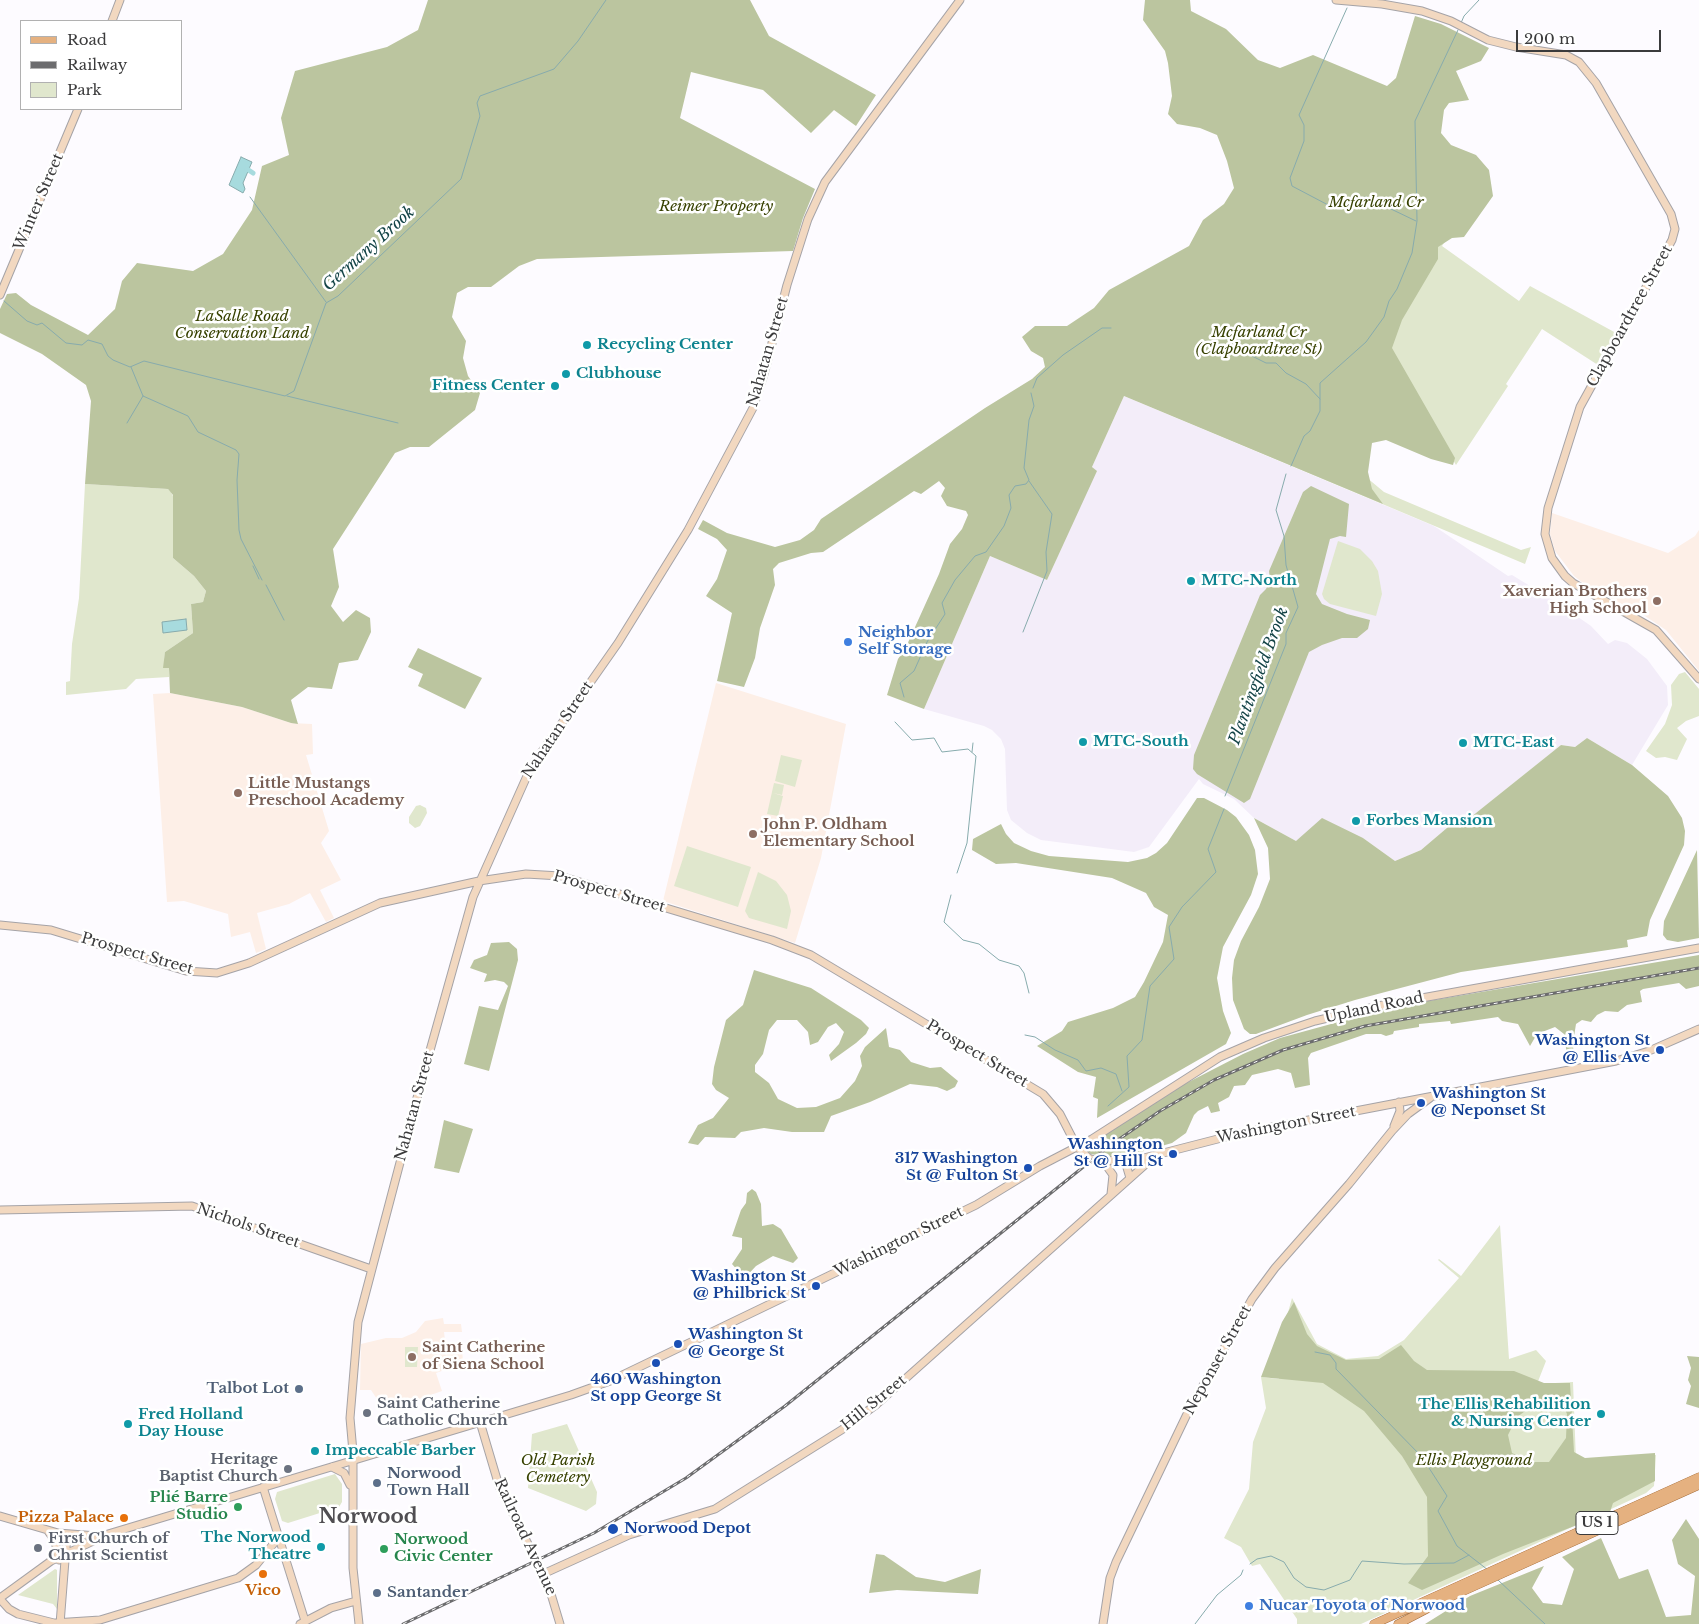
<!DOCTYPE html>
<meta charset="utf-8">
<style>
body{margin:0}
#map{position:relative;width:1699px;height:1624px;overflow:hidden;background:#fdfbff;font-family:"Libre Baskerville",serif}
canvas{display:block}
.legend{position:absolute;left:20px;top:20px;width:162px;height:90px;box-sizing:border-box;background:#fff;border:1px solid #b1b1b1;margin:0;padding:6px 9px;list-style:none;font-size:15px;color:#3b3b3c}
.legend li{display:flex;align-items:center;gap:10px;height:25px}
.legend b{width:25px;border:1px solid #b1b1b1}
.scale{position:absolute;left:1516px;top:30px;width:145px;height:22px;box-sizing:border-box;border:2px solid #3b3b3c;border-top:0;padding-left:6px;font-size:15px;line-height:18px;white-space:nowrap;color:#3b3b3c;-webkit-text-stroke:4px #fff;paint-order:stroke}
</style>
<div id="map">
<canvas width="1699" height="1624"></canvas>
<ul class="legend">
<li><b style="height:6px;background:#e5b180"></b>Road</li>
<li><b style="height:6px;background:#6c6c6e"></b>Railway</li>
<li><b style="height:14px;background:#e0e7cd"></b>Park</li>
</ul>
<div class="scale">200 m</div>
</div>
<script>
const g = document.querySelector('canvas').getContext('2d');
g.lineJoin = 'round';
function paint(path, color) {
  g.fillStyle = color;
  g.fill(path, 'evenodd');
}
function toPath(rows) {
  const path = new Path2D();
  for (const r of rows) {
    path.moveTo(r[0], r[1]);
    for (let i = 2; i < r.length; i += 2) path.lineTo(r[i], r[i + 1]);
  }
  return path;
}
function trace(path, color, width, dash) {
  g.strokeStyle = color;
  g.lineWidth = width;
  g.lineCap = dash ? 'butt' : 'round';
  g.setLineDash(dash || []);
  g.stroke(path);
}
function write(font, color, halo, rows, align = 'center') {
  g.font = font + ' "Libre Baskerville",serif';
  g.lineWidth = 5;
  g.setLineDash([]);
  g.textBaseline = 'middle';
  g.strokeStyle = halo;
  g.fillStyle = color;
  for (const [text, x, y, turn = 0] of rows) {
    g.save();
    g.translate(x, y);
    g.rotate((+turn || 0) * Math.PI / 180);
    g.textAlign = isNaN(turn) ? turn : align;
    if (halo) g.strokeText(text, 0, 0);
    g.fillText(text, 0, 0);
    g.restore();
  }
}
const built = toPath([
 [1124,396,1434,526,1508,576,1512,575,1558,603,1591,626,1608,644,1615,640,1627,643,1647,659,1667,686,1668,705,1632,765,1587,738,1575,747,1561,745,1471,817,1461,816,1421,850,1395,861,1363,838,1296,841,1254,818,1234,799,1203,784,1199,779,1149,847,1134,852,1041,840,1027,833,1011,820,1007,810,1005,749,1001,739,992,730,984,726,924,709,990,556,1047,580,1096,471,1092,467]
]);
const education = toPath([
 [1552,513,1668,553,1695,536,1699,530,1699,671,1666,630,1645,616,1587,586,1574,576,1555,551,1550,534],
 [716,683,846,724,821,858,795,943,663,901],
 [170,693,242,707,291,723,312,724,313,754,306,755,329,831,321,843,341,880,320,890,334,918,326,922,310,893,289,904,257,913,266,949,256,953,250,932,231,937,228,914,184,901,167,902,153,694],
 [443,1318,444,1324,461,1324,462,1332,444,1332,446,1349,462,1347,463,1364,450,1365,450,1368,436,1373,442,1391,408,1403,388,1404,379,1402,371,1390,360,1390,361,1344,386,1338,402,1338,416,1332,425,1321]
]);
const green = toPath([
 [1485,179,1442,246,1519,301,1530,286,1616,333,1598,365,1542,329,1506,384,1508,386,1456,465,1379,341,1366,477,1384,492,1521,550,1531,547,1525,564,1047,363],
 [85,484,168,489,171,492,175,500,173,558,194,576,206,591,203,602,191,604,193,633,165,652,164,668,169,668,169,677,136,679,126,689,66,695,66,682,70,681,72,644,79,598],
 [1338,541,1360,549,1372,561,1378,571,1382,594,1376,616,1330,604,1324,599,1322,594],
 [1685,672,1699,689,1699,716,1686,721,1677,728,1687,739,1677,760,1665,757,1656,758,1646,751,1665,724,1672,705,1671,685,1679,674],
 [781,755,802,760,795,787,775,781],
 [774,783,784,785,782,795,773,793,783,796,778,816,767,814],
 [420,805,426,808,427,813,420,826,415,828,409,823,409,817,416,806],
 [687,846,751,867,738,907,674,886],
 [758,872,776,881,787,895,791,911,787,929,749,918,745,911],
 [1500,1225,1509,1359,1536,1350,1546,1361,1537,1384,1573,1382,1576,1461,1656,1455,1654,1486,1646,1493,1361,1624,1297,1624,1297,1619,1260,1564,1252,1566,1241,1547,1224,1538,1249,1489,1253,1442,1266,1408,1261,1377,1279,1379,1278,1349,1292,1298,1317,1344,1346,1359,1378,1356,1404,1340,1459,1278,1438,1260,1439,1259,1461,1276],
 [405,1347,418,1347,417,1367,405,1367],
 [567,1424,597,1492,596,1504,586,1511,528,1488,532,1434],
 [335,1474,342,1484,342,1502,339,1507,288,1523,282,1521,275,1499,277,1492],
 [55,1569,57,1570,57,1609,53,1604,18,1595]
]);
const forest = toPath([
 [428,0,750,0,769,36,876,95,856,126,834,110,811,133,763,90,691,72,680,118,815,189,803,218,793,251,537,259,519,266,491,287,468,287,457,293,452,317,466,341,463,358,468,376,480,393,475,410,429,447,410,447,395,453,333,549,339,587,331,606,343,622,356,610,370,618,371,632,358,660,339,663,332,689,308,687,291,700,298,724,291,723,242,707,170,693,169,668,163,668,165,652,193,633,191,604,203,602,206,591,194,576,173,558,173,495,168,489,85,484,91,401,86,385,42,354,0,333,0,309,7,294,16,293,31,305,88,335,115,309,122,281,137,263,193,271,223,254,252,210,262,166,289,155,281,118,295,71,387,47,418,30],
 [1145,0,1190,0,1191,11,1226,29,1258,60,1280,68,1313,55,1387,86,1396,78,1415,16,1441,24,1489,48,1481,61,1456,71,1469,100,1449,103,1444,110,1441,133,1451,145,1476,155,1489,170,1493,196,1464,237,1452,238,1438,247,1438,259,1402,320,1392,348,1455,458,1453,465,1431,459,1386,440,1372,443,1368,472,1372,489,1383,504,1124,396,1092,467,1097,471,1047,580,990,556,924,709,887,695,898,659,906,647,939,574,950,544,962,529,968,515,966,511,947,506,941,496,945,488,939,481,921,494,914,491,823,552,811,553,779,563,773,569,775,585,760,628,755,658,744,687,717,681,732,613,706,596,717,579,727,550,717,539,698,529,703,520,727,533,775,547,800,540,814,530,821,519,985,408,1032,379,1045,367,1043,358,1031,351,1022,337,1035,326,1067,326,1094,308,1109,290,1189,246,1203,220,1224,204,1234,188,1227,161,1217,135,1200,128,1177,124,1168,114,1172,96,1168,63,1165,51,1143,20],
 [1311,486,1349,504,1346,537,1340,536,1330,539,1316,594,1322,604,1347,614,1370,620,1368,629,1357,638,1342,638,1322,645,1309,652,1250,799,1244,803,1197,774,1193,769,1194,755,1260,595,1266,589,1270,581,1269,571,1303,492],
 [418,648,482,678,465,709,418,686,423,674,408,667],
 [1587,738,1632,765,1668,796,1682,818,1685,831,1684,845,1650,920,1647,936,1627,940,1628,947,1461,972,1355,1000,1307,1015,1256,1034,1250,1034,1244,1029,1233,1000,1232,978,1234,960,1241,941,1259,907,1270,879,1268,848,1254,818,1296,841,1322,818,1363,838,1395,861,1421,850,1461,816,1471,817,1561,745,1575,747],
 [1197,798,1204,798,1227,810,1236,817,1249,835,1255,850,1258,874,1251,895,1223,947,1217,978,1223,1011,1231,1033,1226,1044,1097,1118,1098,1099,1093,1097,1096,1077,1078,1072,1037,1046,1062,1031,1068,1022,1113,1008,1135,997,1144,982,1163,942,1168,915,1154,907,1146,893,1112,878,1016,863,996,864,972,850,973,839,1001,824,1006,834,1014,843,1031,851,1049,856,1128,862,1147,858,1156,853,1167,843],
 [1697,850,1699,938,1678,942,1667,940,1663,935,1664,921],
 [509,942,517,949,518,960,489,1071,464,1064,479,1006,498,1010,508,986,504,982,495,980,484,982,487,974,470,968,474,960,487,955,491,943],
 [1699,955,1699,986,1686,989,1679,983,1643,989,1640,991,1642,1002,1627,1005,1618,1012,1605,1011,1597,1015,1591,1022,1582,1020,1576,1024,1573,1043,1574,1061,1568,1062,1564,1034,1555,1027,1537,1034,1530,1046,1518,1024,1502,1021,1498,1017,1451,1024,1450,1021,1419,1024,1419,1027,1394,1031,1393,1034,1386,1036,1381,1034,1366,1034,1311,1053,1308,1058,1310,1085,1295,1088,1291,1073,1278,1069,1252,1075,1245,1085,1234,1086,1229,1097,1218,1103,1220,1111,1211,1113,1208,1106,1198,1111,1194,1115,1186,1133,1172,1143,1137,1153,1106,1157,1091,1154,1086,1150,1086,1145,1177,1088,1243,1054,1280,1038,1393,1007],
 [754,970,811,988,861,1020,869,1028,866,1034,856,1043,831,1061,829,1055,839,1044,844,1032,836,1023,828,1027,818,1042,810,1045,808,1032,797,1020,777,1020,769,1030,763,1054,755,1065,755,1072,769,1083,778,1099,797,1108,816,1107,840,1098,855,1081,862,1066,860,1056,865,1047,886,1028,889,1047,900,1050,911,1062,930,1068,941,1067,958,1081,955,1087,947,1091,937,1087,910,1084,870,1102,831,1116,824,1132,792,1132,764,1128,741,1132,735,1138,705,1137,698,1145,688,1143,698,1125,713,1118,729,1098,716,1090,712,1084,714,1067,726,1020,743,1005],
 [444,1120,473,1129,459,1173,434,1168],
 [752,1189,756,1192,761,1204,762,1226,773,1224,781,1229,798,1258,793,1263,773,1256,756,1266,742,1281,739,1272,732,1264,742,1249,742,1238,732,1236,741,1210,746,1203,747,1193],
 [1294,1302,1307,1334,1317,1346,1346,1360,1379,1359,1401,1345,1414,1361,1427,1370,1514,1371,1544,1383,1570,1383,1574,1452,1585,1458,1655,1453,1655,1481,1613,1503,1610,1512,1503,1554,1422,1590,1408,1583,1428,1556,1427,1497,1402,1456,1364,1411,1323,1383,1261,1377,1282,1322],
 [1562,1402,1567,1414,1566,1438,1549,1462,1530,1462,1512,1453,1508,1435,1517,1417,1532,1406],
 [1687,1356,1699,1357,1699,1408,1686,1404,1691,1386,1688,1380,1691,1368],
 [1686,1519,1699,1539,1699,1624,1425,1624,1470,1596,1544,1566,1532,1588,1543,1603,1562,1605,1574,1569,1562,1557,1601,1538,1619,1579,1648,1569,1666,1617,1691,1615,1695,1576,1678,1564,1672,1540],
 [876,1554,884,1555,916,1577,945,1582,981,1569,978,1594,897,1590,869,1593]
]);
const water = toPath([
 [241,157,252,162,243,183,245,189,243,193,229,185,241,157],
 [186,619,187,630,163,633,162,622,186,619]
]);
const stream = toPath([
 [1347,8,1299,115,1304,125,1304,141,1290,178,1292,186,1330,206,1366,197,1416,221],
 [1461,23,1464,16,1479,0],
 [250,197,326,302],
 [4,301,27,321,37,325,42,323,66,343,82,345,88,340,102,344,108,356,113,360,130,367,144,361,285,396,294,391,326,303,338,296,461,179,480,116,477,103,480,96,554,69,578,41,606,0],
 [1220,327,1246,353,1266,363,1276,363,1286,373,1306,384,1320,399],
 [131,367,143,396,188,416,198,432,236,450,239,454,237,480,239,530,241,539,262,580],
 [1033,388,1037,378,1063,355,1102,328,1111,328],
 [287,396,398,423],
 [127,423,143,396],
 [1291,466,1304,436,1310,431,1320,411,1320,383,1366,342,1384,317,1389,301,1397,289,1412,253,1417,221,1415,121,1458,30],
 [253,566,259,579],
 [266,585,284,620],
 [1023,632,1047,571,1046,552,1052,514,1029,481],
 [904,697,900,683,914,671,927,642,945,614,942,603,955,580,975,556,986,552,1004,526,1011,508,1009,495,1015,486,1026,484,1029,480,1024,468,1029,420,1034,406,1031,393],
 [895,722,912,740,934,738,942,752,968,749,976,756,967,843,957,873],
 [972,752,973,743],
 [1225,796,1286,644,1286,633,1298,607,1286,565,1284,536,1276,510,1286,474],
 [951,895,944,922,963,940,979,944,999,960,1019,966,1024,973,1029,993],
 [1025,1035,1035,1037,1055,1050,1078,1060,1086,1071,1101,1068,1116,1074,1122,1091],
 [1108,1106,1129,1087,1127,1056,1142,1040,1150,986,1174,959,1169,927,1182,907,1216,872,1208,849,1224,809],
 [1315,1352,1330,1355,1336,1363,1336,1369,1422,1457,1447,1496,1438,1511,1457,1546,1488,1570],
 [1250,1564,1257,1559,1271,1556,1284,1562,1294,1578,1306,1587,1324,1590,1350,1580,1362,1561,1404,1564,1454,1563,1469,1555],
 [1498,1580,1545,1624],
 [1195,1624,1217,1595,1241,1575,1243,1570]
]);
const canal = toPath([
 [247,169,253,173]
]);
const secondary = toPath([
 [1336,0,1382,4,1422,11,1451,21,1488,40,1516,47,1566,55,1579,62,1596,83,1671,214,1675,229,1672,240,1580,407,1548,508,1545,534,1552,558,1565,576,1573,583,1656,630,1699,679],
 [112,21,120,0],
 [0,295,78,109],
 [0,925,51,930,186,971,217,973,249,963,380,903,479,881,526,874,560,876,772,940,811,955,1043,1094,1060,1114,1077,1147,1090,1159,1103,1161,1140,1159,1241,1133,1616,1061,1649,1051,1699,1029],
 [1394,1126,1400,1111,1399,1102],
 [1103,1161,1113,1175,1111,1194],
 [1125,1161,1130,1178],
 [0,1210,192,1206,371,1269],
 [480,1422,499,1486,548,1584,560,1624],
 [332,1467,344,1473,350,1485],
 [263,1487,305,1621],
 [0,1516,58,1533,97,1536],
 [48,1531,55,1541,59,1560],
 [543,1574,629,1535,715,1509,843,1429,877,1404,1155,1156],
 [0,1598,51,1561,108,1534,571,1395,610,1381,976,1205,1040,1166,1092,1139,1220,1057,1264,1038,1315,1021,1383,1005,1699,948],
 [0,1599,9,1609,18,1614,54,1623,100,1620,238,1578,256,1565,279,1537],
 [60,1624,67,1535],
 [300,1624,331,1608,356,1601],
 [359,1624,353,1568,353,1452,350,1418,358,1322,422,1079,473,897,531,767,618,643,688,530,753,408,764,374,787,285,808,219,825,182,960,0],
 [1103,1624,1110,1578,1116,1562,1188,1412,1252,1299,1275,1268,1349,1184,1392,1131,1408,1114,1430,1098]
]);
const primary = toPath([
 [1374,1624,1699,1477],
 [1398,1624,1446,1599,1699,1485]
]);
const rail = toPath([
 [403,1624,594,1533,686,1478,785,1406,1112,1144,1160,1111,1214,1080,1283,1050,1365,1026,1699,968]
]);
const markers = [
 [587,345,5,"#0f9aa8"],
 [566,374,5,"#0f9aa8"],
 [555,386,5,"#0f9aa8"],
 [1191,581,5,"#0f9aa8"],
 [1657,601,5,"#8d6e63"],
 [848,642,5,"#3f7fe0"],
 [1083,742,5,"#0f9aa8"],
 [1463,743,5,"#0f9aa8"],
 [238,793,5,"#8d6e63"],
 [1356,821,5,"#0f9aa8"],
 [753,834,5,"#8d6e63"],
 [1660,1050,5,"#1a4fb4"],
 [1421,1103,5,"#1a4fb4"],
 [1173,1154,5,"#1a4fb4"],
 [1028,1168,5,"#1a4fb4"],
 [816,1286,5,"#1a4fb4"],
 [678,1344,5,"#1a4fb4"],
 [412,1357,5,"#8d6e63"],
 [656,1363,5,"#1a4fb4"],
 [299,1389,5,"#5c6f8a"],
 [367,1413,5,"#6b7280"],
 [1601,1414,5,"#0f9aa8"],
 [128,1424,5,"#0f9aa8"],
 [315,1451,5,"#0f9aa8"],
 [288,1469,5,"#6b7280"],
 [377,1483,5,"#5c6f8a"],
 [238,1507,5,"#2e9e5b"],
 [124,1518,5,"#e8710a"],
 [613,1529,6,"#1a4fb4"],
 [321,1547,5,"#0f9aa8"],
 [38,1548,5,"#6b7280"],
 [384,1549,5,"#2e9e5b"],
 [263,1574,5,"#e8710a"],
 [377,1593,5,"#5c6f8a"],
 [1249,1606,5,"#3f7fe0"]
];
const shields = [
 [1597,1523,42]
];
const shieldNames = [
 ["US 1",1597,1523]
];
const streetNames = [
 ["Winter Street",39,202,-67],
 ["Clapboardtree Street",1630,316,-61],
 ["Nahatan Street",768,352,-74],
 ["Nahatan Street",558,730,-56],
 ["Prospect Street",609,892,16],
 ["Prospect Street",137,954,16],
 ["Upland Road",1374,1008,-12],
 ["Prospect Street",977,1054,31],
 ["Nahatan Street",415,1106,-75],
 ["Washington Street",1286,1125,-11],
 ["Nichols Street",248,1226,19],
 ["Washington Street",899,1242,-26],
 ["Neponset Street",1218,1360,-61],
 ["Hill Street",874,1403,-39],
 ["Railroad Avenue",525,1537,65]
];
const parkNames = [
 ["Mcfarland Cr",1376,203],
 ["Reimer Property",716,207],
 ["LaSalle Road",242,317],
 ["Conservation Land",242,334],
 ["Mcfarland Cr",1259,333],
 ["(Clapboardtree St)",1259,350],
 ["Old Parish",558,1461],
 ["Cemetery",558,1478],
 ["Ellis Playground",1474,1461]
];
const cultureNames = [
 ["Recycling Center",597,345],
 ["Clubhouse",576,374],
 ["Fitness Center",545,386,"right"],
 ["MTC-North",1201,581],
 ["MTC-South",1093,742],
 ["MTC-East",1473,743],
 ["Forbes Mansion",1366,821],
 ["The Ellis Rehabilition",1591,1405,"right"],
 ["& Nursing Center",1591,1422,"right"],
 ["Fred Holland",138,1415],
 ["Day House",138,1432],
 ["Impeccable Barber",325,1451],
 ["The Norwood",311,1538,"right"],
 ["Theatre",311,1555,"right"]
];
const educationNames = [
 ["Xaverian Brothers",1647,592,"right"],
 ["High School",1647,609,"right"],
 ["Little Mustangs",248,784],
 ["Preschool Academy",248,801],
 ["John P. Oldham",763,825],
 ["Elementary School",763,842],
 ["Saint Catherine",422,1348],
 ["of Siena School",422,1365]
];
const shopNames = [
 ["Neighbor",858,633],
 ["Self Storage",858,650],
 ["Nucar Toyota of Norwood",1259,1606]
];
const transitNames = [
 ["Washington St",1650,1041],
 ["@ Ellis Ave",1650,1058],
 ["Washington St",1431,1094,"left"],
 ["@ Neponset St",1431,1111,"left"],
 ["Washington",1163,1145],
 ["St @ Hill St",1163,1162],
 ["317 Washington",1018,1159],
 ["St @ Fulton St",1018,1176],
 ["Washington St",806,1277],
 ["@ Philbrick St",806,1294],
 ["Washington St",688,1335,"left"],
 ["@ George St",688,1352,"left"],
 ["460 Washington",656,1380,"center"],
 ["St opp George St",656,1397,"center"],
 ["Norwood Depot",624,1529,"left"]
];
const serviceNames = [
 ["Talbot Lot",289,1389,"right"],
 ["Norwood",387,1474],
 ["Town Hall",387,1491],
 ["Santander",387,1593]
];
const worshipNames = [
 ["Saint Catherine",377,1404],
 ["Catholic Church",377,1421],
 ["Heritage",278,1460,"right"],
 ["Baptist Church",278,1477,"right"],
 ["First Church of",48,1539],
 ["Christ Scientist",48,1556]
];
const leisureNames = [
 ["Plié Barre",228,1498],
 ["Studio",228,1515],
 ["Norwood",394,1540,"left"],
 ["Civic Center",394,1557,"left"]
];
const foodNames = [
 ["Pizza Palace",114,1518],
 ["Vico",263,1591,"center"]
];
const waterNames = [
 ["Germany Brook",369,249,-42],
 ["Plantingfield Brook",1259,676,-70]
];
const districtNames = [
 ["Norwood",368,1517]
];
paint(built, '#f3edf9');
paint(education, '#fdefe7');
paint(green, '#e0e7cd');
paint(forest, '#bbc59f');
paint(water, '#a7dbde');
trace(water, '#87abad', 1);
trace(stream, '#87abad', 1);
trace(canal, '#a7dbde', 5);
trace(secondary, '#a5a3a7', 9);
trace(primary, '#9e6632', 9);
trace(secondary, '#f2d8c0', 7);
trace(primary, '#e5b180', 8);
trace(rail, '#6c6c6e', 3);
trace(rail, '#fff', 1, [4]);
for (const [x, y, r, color] of markers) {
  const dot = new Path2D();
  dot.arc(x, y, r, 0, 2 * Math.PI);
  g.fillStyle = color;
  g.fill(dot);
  trace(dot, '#fff', 2);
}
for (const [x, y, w] of shields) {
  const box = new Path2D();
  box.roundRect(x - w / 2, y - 11.5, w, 23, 4);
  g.fillStyle = '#fff';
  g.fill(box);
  trace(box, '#3b3b3c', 1);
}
write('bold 14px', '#3b3b3c', null, shieldNames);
write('15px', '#3b3b3c', '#fff', streetNames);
write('italic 15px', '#374100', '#fff', parkNames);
write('bold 15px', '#0d838f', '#fff', cultureNames, 'left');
write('bold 15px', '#785e54', '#fff', educationNames, 'left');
write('bold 15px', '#366cbe', '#fff', shopNames, 'left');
write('bold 15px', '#164399', '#fff', transitNames, 'right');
write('bold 15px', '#4e5e75', '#fff', serviceNames, 'left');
write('bold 15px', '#5b616d', '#fff', worshipNames, 'left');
write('bold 15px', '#27864d', '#fff', leisureNames, 'right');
write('bold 15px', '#c56008', '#fff', foodNames, 'right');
write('italic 16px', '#144447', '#fff', waterNames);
write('bold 20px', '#504e52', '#fff', districtNames);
</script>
